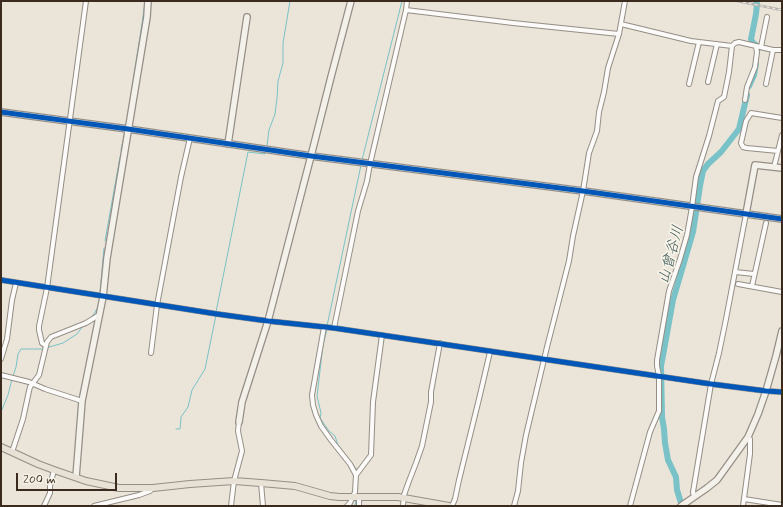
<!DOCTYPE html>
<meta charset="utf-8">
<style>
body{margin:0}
#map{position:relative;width:783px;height:507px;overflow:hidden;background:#ebe4d8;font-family:Mynerve,sans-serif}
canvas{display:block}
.frame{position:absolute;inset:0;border:2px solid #3b2a1e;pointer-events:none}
.scale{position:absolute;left:16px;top:473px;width:101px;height:18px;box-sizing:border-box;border:2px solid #3b2a1e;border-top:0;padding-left:5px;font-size:12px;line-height:14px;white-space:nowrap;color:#3b2a1e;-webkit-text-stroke:3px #f7f3e8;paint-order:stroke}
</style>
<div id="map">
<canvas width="783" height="507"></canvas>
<div class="frame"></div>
<div class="scale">200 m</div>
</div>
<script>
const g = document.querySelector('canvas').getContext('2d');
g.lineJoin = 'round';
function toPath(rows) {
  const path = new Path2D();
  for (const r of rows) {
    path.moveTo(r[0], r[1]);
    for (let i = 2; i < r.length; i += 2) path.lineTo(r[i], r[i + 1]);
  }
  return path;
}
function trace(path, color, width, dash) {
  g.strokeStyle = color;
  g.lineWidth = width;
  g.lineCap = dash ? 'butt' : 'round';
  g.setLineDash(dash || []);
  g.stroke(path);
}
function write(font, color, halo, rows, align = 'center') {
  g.font = font + ' Mynerve,"Klee One",sans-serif';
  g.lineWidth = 3.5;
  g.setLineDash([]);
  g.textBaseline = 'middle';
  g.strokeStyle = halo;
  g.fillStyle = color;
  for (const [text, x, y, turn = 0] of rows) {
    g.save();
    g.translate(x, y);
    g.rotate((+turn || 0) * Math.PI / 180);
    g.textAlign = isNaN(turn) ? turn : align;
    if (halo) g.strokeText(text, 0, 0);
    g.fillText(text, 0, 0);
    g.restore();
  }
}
const stream = toPath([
 [126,126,142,24,145,1],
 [267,146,269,130,275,114,277,98,278,81,283,63,283,43,290,1],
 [121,150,125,132],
 [362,160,402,1],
 [105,241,120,157],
 [100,294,104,248],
 [216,312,248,152,265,154,266,152],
 [89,319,94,314,98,307],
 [327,326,361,165],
 [327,329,323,345,317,396,321,413,320,418,329,431,335,436,338,445,357,470,357,472],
 [46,348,63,343,77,334,83,326],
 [13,376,16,367,18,354,21,349,43,349],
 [1,412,8,395,12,379],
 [176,429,180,429,181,417,188,407,192,390,205,369,216,315],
 [355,506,356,499]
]);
const river = toPath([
 [756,1,757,4,756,14,751,39,753,43,756,45,758,49],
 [749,86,754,75,756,64],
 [682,506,677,490,676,477,668,460,665,443,664,429,662,417,661,366,664,350,673,300,693,232,700,186,703,171,708,164,721,152,739,129,747,95]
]);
const street = toPath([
 [406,10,513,23,619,34],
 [621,24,691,41,732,46,735,43,739,42,773,50,782,50],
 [761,47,767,17],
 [708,82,717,44],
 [689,84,699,42],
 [766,84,773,50],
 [745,100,747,87,755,67,757,52,756,47],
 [778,151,747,148,743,147,741,143,746,121,751,113,782,118],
 [774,167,782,135],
 [735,272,754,274],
 [1,280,217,314,268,321,334,328,711,384,766,391,782,392],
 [738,284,782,292],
 [752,286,766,223],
 [324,327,312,395,313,405,316,415,321,426,331,440,350,464,356,475,355,492,350,503,347,506],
 [334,328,358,211,367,181,370,164,406,10,407,1],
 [46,346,42,343,39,330,39,326,47,288,86,1],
 [151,353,157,305,181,177,190,138],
 [1,359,7,339,12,300,16,283],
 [1,375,29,382,45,389,82,401],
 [12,452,23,419,29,391,30,387,39,375,46,346,47,342,51,337,86,323,99,315],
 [356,475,371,455,373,402,382,335],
 [261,483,263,506],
 [359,496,359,506],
 [694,496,693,492,711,384,719,353,726,319,746,214],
 [744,499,782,505],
 [44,506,50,493,50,486,54,470],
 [94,506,139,495,150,491,153,488],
 [231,506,234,481,242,451,238,431,239,422],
 [403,506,404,495,409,481,416,463,422,446,431,402,431,392,440,343],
 [452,506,455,499,459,480,479,399,490,352],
 [514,506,518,491,521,463,526,435,547,347,569,261,573,236,583,191,589,153,597,131,599,112,604,92,608,68,619,34,625,1],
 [630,506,650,432,659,411,659,376,657,366,657,360,669,291,680,259,687,235,692,207,696,177,709,136,718,101,724,97,729,72,732,46],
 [743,506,750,454,750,439,748,437]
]);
const secondary = toPath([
 [1,112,128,129,311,156,583,191,782,219],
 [228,144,247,17],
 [746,214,755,165,782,168],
 [239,422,242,402,268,321,311,156,331,77,351,1],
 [76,477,82,401,103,297,107,258,147,17,148,1],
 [681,506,707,488,717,480,748,437,758,414,766,391,776,356,782,331]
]);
const primary = toPath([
 [1,447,38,464,54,470,86,481,119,488,153,488,190,484,234,481,261,483,295,486,330,496,339,497,398,497,449,506]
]);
const rail = toPath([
 [737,1,782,10]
]);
const cycleway = toPath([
 [1,112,128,129,311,156,583,191,782,219],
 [1,280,217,314,268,321,334,328,711,384,766,391,782,392]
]);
const waterNames = [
 ["山曾谷川",672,255,-75]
];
trace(stream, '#78c2c8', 1);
trace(river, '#78c2c8', 6);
trace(street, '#948e86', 6);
trace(secondary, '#948e86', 8);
trace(primary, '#948e86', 8);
trace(street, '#fcfbf9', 4);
trace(secondary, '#f4f1eb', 5.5);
trace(primary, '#e8e1d5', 6);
trace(rail, '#b6b4b0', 2.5);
trace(rail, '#f7f3e8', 1, [3]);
trace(cycleway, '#0057b8', 5);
write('italic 15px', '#3f5a57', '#f7f3e8', waterNames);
</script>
